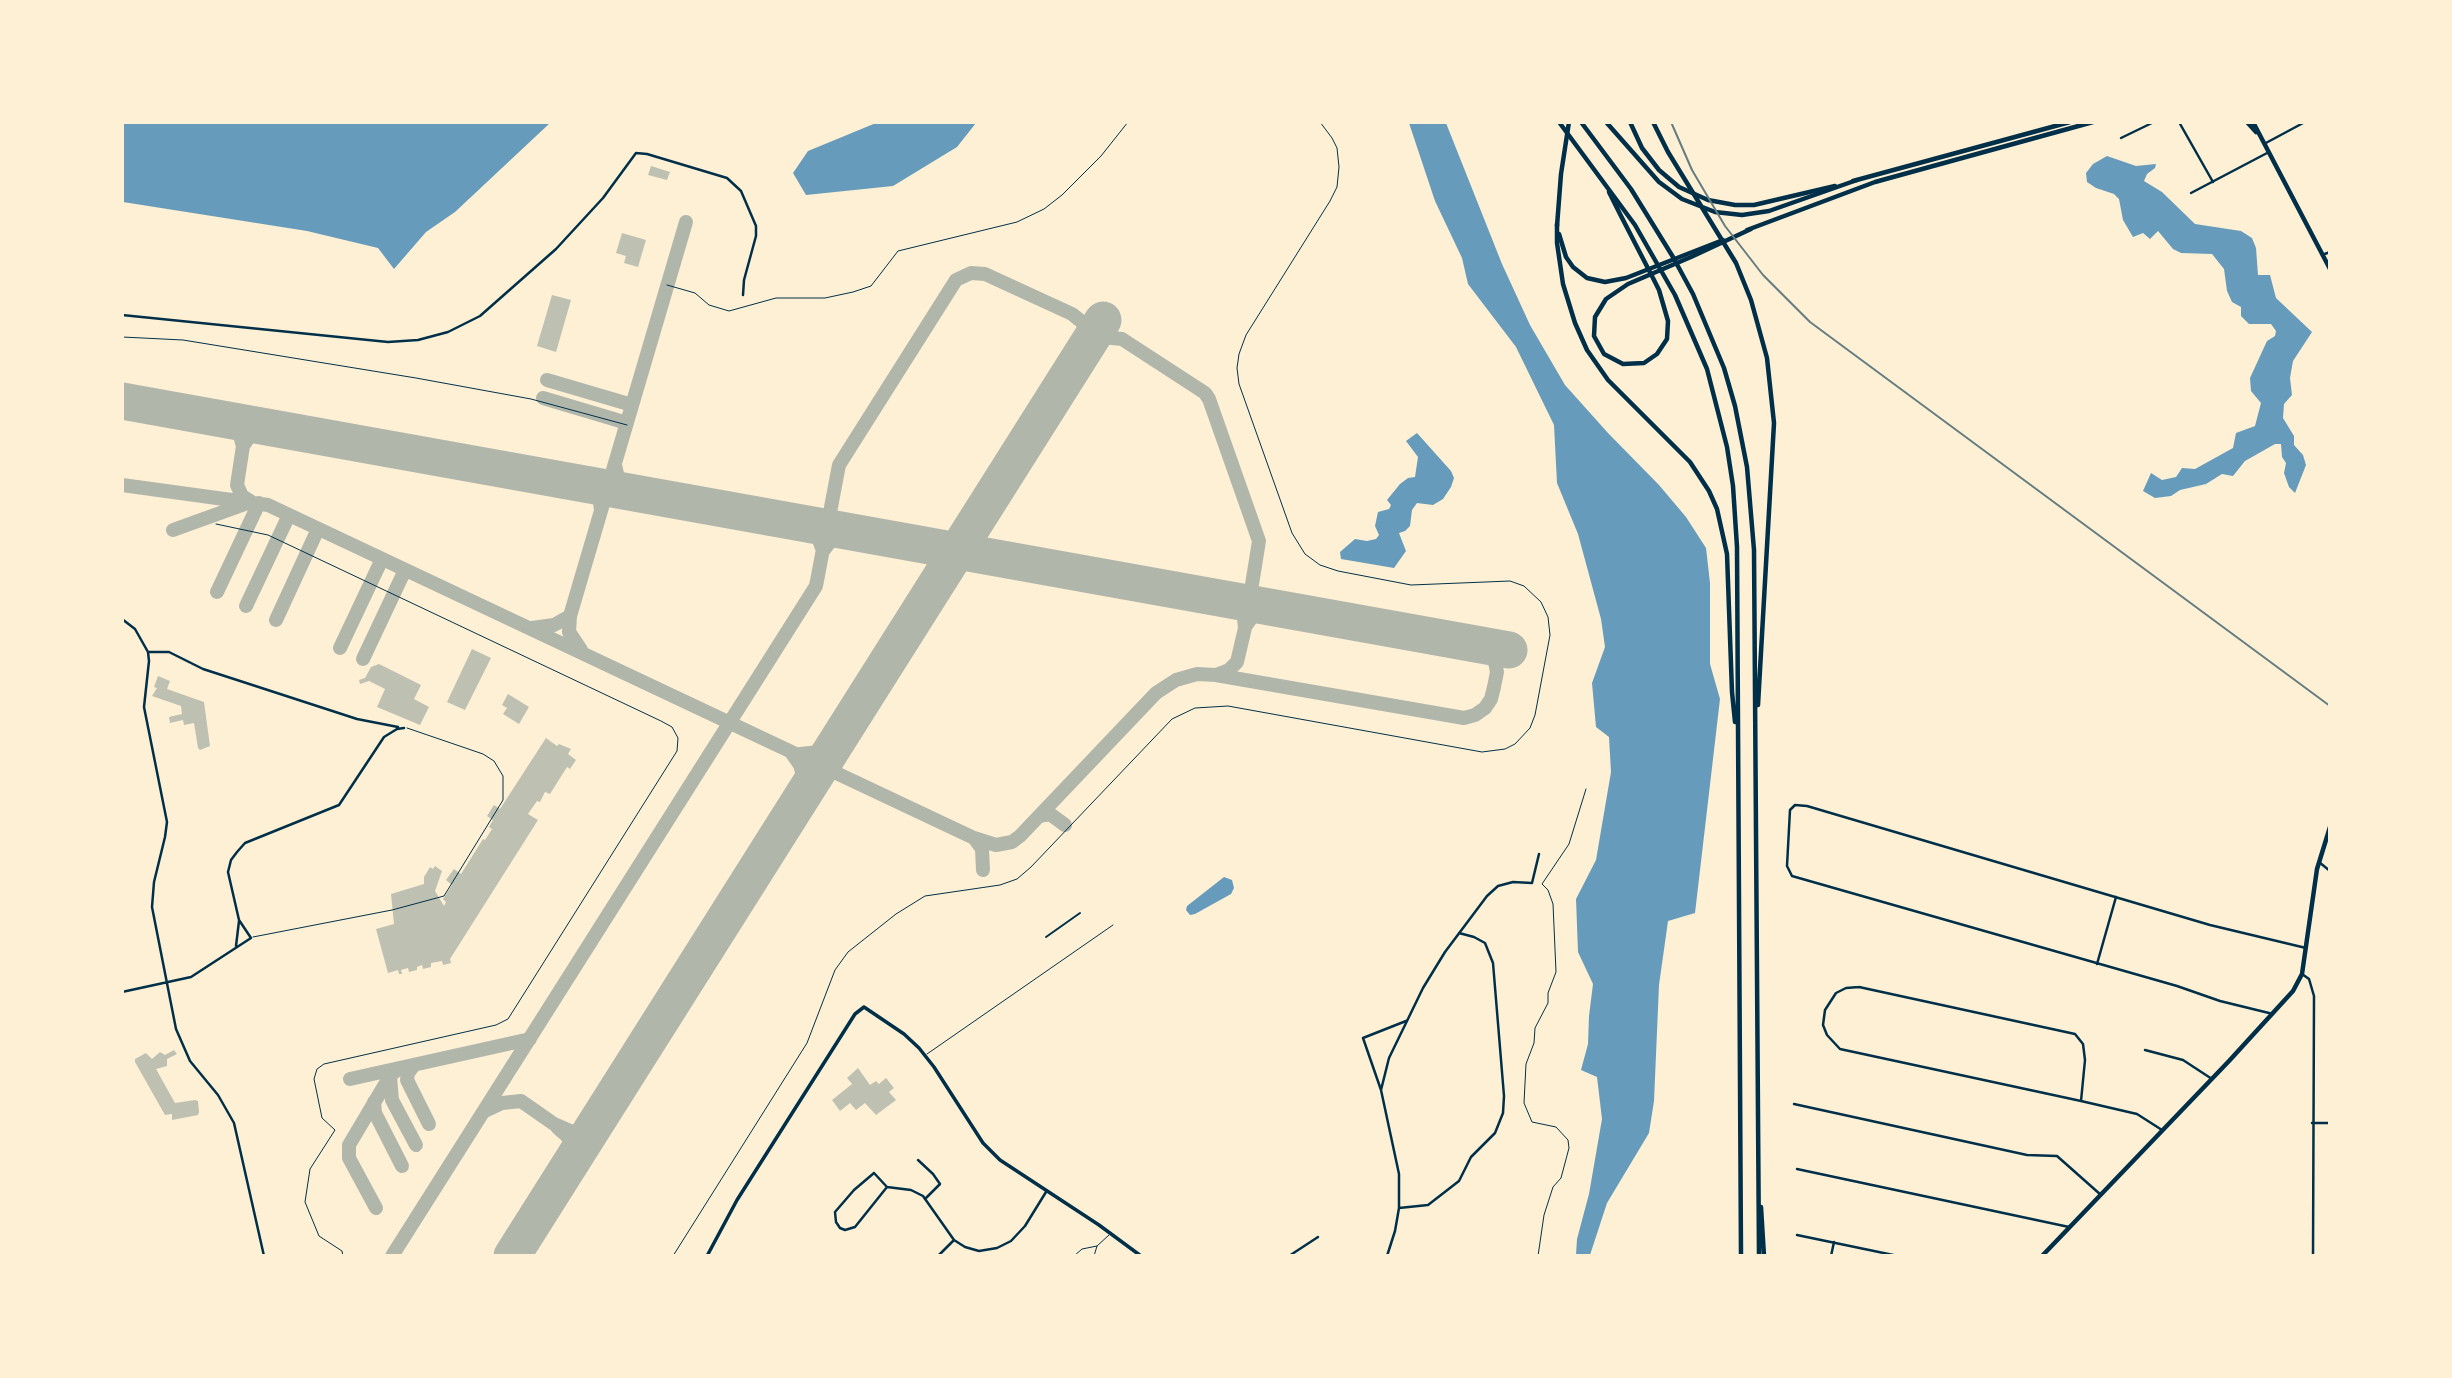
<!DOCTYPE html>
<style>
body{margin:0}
#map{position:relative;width:2452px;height:1378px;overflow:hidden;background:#fdf0d5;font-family:"Varela Round",sans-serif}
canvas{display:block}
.frame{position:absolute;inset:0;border:124px solid #fdf0d5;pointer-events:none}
</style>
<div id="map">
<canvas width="2452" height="1378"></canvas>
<div class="frame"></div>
</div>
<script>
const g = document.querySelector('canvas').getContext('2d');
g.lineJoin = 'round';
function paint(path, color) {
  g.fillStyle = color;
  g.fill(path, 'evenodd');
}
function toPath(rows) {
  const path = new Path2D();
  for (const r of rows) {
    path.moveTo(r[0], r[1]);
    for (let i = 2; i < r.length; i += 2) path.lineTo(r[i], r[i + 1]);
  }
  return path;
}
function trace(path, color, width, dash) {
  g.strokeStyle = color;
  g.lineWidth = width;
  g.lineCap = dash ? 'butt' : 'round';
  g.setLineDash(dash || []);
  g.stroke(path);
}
const water = toPath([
 [122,123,123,122,550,123,455,212,426,232,394,269,378,248,307,231,123,202],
 [876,123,976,123,957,147,893,186,806,195,793,173,808,151],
 [1409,123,1446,123,1502,264,1530,325,1565,385,1608,433,1659,485,1686,517,1706,548,1710,583,1710,664,1720,699,1695,913,1668,921,1659,985,1654,1101,1649,1133,1607,1203,1590,1255,1576,1255,1577,1239,1589,1194,1602,1119,1597,1077,1581,1070,1588,1044,1589,1016,1593,984,1578,952,1576,899,1596,860,1611,772,1609,737,1596,727,1592,683,1605,647,1601,619,1578,534,1557,483,1554,425,1516,347,1468,284,1462,258,1435,201],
 [2107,156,2136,166,2156,164,2155,168,2147,174,2144,181,2162,192,2195,224,2241,231,2252,238,2256,248,2258,275,2270,275,2276,298,2312,332,2293,361,2290,378,2292,395,2284,404,2283,418,2294,436,2294,445,2303,455,2306,465,2295,493,2289,487,2284,473,2286,463,2282,457,2281,444,2275,444,2245,461,2233,476,2222,474,2206,484,2180,490,2171,496,2155,498,2143,491,2151,473,2162,480,2176,477,2182,468,2195,469,2233,448,2236,433,2255,426,2261,403,2251,391,2250,378,2267,341,2275,336,2276,331,2271,324,2249,324,2241,316,2241,307,2232,302,2227,291,2224,269,2212,254,2181,253,2173,249,2158,231,2150,239,2143,233,2133,237,2123,220,2119,199,2114,194,2096,188,2087,182,2086,173,2093,164],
 [1417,433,1451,471,1454,478,1451,487,1443,499,1433,505,1417,503,1412,510,1410,526,1405,531,1399,533,1406,551,1394,568,1341,559,1340,552,1355,539,1367,541,1376,539,1379,535,1375,526,1378,512,1389,509,1391,505,1387,500,1400,484,1408,478,1415,477,1418,457,1406,441],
 [1224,877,1232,880,1234,888,1231,894,1195,914,1190,915,1186,910,1187,906]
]);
const taxiway = toPath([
 [1082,351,1094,341,1102,337,1122,339,1205,393,1209,399,1259,541,1245,628],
 [547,380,632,405],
 [543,398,627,423],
 [221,419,238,429,243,446],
 [615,465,619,482,635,493],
 [573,482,594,492,600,502,601,511],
 [122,485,268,505,974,838,996,845,1012,842,1020,836,1156,693,1176,680,1197,674,1216,675,1464,718,1475,715,1485,708,1491,699,1494,687,1497,672,1495,662,1489,652,1478,645],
 [250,501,242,496,237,485,243,446,252,433,271,428],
 [803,524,817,535,822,548],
 [173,530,245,504],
 [823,551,833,538,852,533],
 [217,592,259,503],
 [246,606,289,515],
 [276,620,318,529],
 [1245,627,1255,613,1271,608],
 [532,628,554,625,570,616],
 [340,648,382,559],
 [581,650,569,632,570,616,686,222],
 [363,659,405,570],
 [1216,675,1229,670,1237,662,1245,628,1244,618,1238,608,1222,599],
 [791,752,800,765,803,775,803,787,798,802],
 [800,754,820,752,838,740],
 [1039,816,1050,814,1065,825],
 [974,838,982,849,983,870],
 [414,1065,408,1073,407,1080,429,1124],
 [390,1077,392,1100,416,1145],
 [350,1079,530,1039],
 [374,1102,375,1113,402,1166],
 [485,1111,502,1103,521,1101,554,1124,570,1131,579,1132,587,1130,596,1122],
 [557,1127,567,1136,572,1145,569,1166],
 [376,1208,349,1158,349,1145,390,1076,399,1068],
 [392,1256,816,586,839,465,956,280,971,273,985,274,1072,314,1082,322,1086,331,1086,342,1082,351]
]);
const runway = toPath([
 [122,401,1509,650],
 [512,1256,1103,320]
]);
const building = toPath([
 [651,166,670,172,667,180,648,175],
 [622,233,646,240,638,267,624,263,626,256,616,253],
 [552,295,571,300,556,352,537,346],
 [472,649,491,658,465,710,447,702],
 [379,664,421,685,414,699,429,707,420,725,377,707,385,689,369,681,360,684,359,680,365,678,371,667],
 [158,676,170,681,167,689,204,702,210,746,200,750,198,748,194,723,184,725,183,720,170,723,169,717,182,714,181,706,152,696,157,688,154,687],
 [508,694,529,707,519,724,503,714,507,708,502,705],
 [546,738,557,746,559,744,571,749,568,754,576,760,570,769,567,767,550,794,545,792,540,802,537,801,528,814,538,820,450,959,451,963,443,965,442,961,431,963,431,967,423,969,422,965,417,967,417,970,409,972,408,968,401,970,402,974,399,974,398,970,388,973,376,929,394,924,391,894,424,884,424,877,430,867,433,869,435,866,442,871,435,891,444,906,446,902,443,899,452,885,446,880,454,869,461,874,483,839,485,840,492,829,489,827,493,820,487,816,494,805,500,809],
 [174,1050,177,1054,167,1059,167,1066,156,1069,175,1103,195,1100,198,1101,199,1112,198,1115,172,1120,172,1114,165,1115,135,1062,135,1059,146,1053,152,1059,160,1052,165,1055],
 [858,1068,870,1085,876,1081,879,1084,886,1078,894,1088,889,1092,896,1100,876,1115,865,1103,856,1110,850,1103,840,1111,832,1100,852,1084,847,1078]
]);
const path = toPath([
 [1538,1256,1544,1215,1553,1187,1561,1178,1569,1148,1568,1140,1556,1127,1532,1122,1524,1103,1526,1064,1534,1043,1535,1028,1548,1003,1548,993,1556,972,1553,904,1548,890,1542,884,1569,844,1586,789]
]);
const service = toPath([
 [667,285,695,293,709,305,729,311,776,298,825,298,853,292,871,286,898,251,1017,222,1044,209,1062,195,1101,156,1128,122],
 [122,337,183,340,416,378,531,399,627,425],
 [216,524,268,535,661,721,672,727,678,738,677,751,508,1019,496,1025,324,1064,317,1069,314,1079,322,1118,335,1130,310,1169,305,1202,319,1236,342,1251,343,1256],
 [253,937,392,910,444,896,503,800,503,776,494,761,483,754,407,728],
 [927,1054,1113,925],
 [673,1256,807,1043,835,970,848,952,896,914,925,896,1000,885,1017,879,1031,867,1172,719,1195,708,1228,706,1482,752,1505,749,1515,744,1530,728,1535,715,1550,635,1548,617,1541,602,1524,586,1510,581,1411,585,1338,571,1320,565,1305,554,1292,533,1239,384,1237,368,1239,354,1246,335,1330,201,1337,187,1339,167,1337,148,1332,138,1320,122],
 [1035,1256,1047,1256],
 [1074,1256,1082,1249,1097,1246],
 [1094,1256,1097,1246,1109,1235]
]);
const pedestrian = toPath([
 [1046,937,1080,913]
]);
const minor = toPath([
 [2179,122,2213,182],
 [2121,138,2154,122],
 [2264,144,2305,122],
 [2191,193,2269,152],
 [2322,255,2330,252],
 [122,315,388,342,418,340,448,332,480,316,556,249,603,198,636,153,647,154,727,178,741,191,756,226,756,236,744,280,743,295],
 [122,619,135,629,148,652,149,661,144,707,167,822,165,837,154,882,152,907,176,1029,190,1061,218,1095,234,1123,264,1256],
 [148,652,169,652,203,669,237,680,357,719,398,727],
 [2319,862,2330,871],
 [236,946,239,921],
 [2097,964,2116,897],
 [2302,974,2309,979,2314,996,2313,1256],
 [1859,987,2075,1034,2083,1044,2085,1060,2081,1101,1840,1049,1827,1035,1823,1025,1825,1010,1836,993,1846,988,1859,987],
 [122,992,191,977,251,938,239,920,228,872,231,860,237,852,245,843,339,805,384,737,397,729,404,728],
 [2273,1014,2220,1001,2177,986,1792,876,1787,866,1790,810,1795,805,1807,806,2210,925,2306,948],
 [2145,1050,2183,1060,2212,1079],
 [1381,1090,1389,1058,1423,988,1445,952,1487,896,1498,886,1513,882,1532,883,1539,854],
 [2081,1101,2137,1114,2162,1130],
 [1794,1104,2027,1155,2057,1156,2101,1195],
 [2312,1123,2330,1123],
 [918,1160,933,1174,940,1184,925,1199],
 [1797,1169,2069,1227],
 [874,1173,887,1187,855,1227,845,1230,840,1228,836,1222,835,1212,854,1190,874,1173],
 [887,1187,911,1190,923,1196,954,1240,965,1247,979,1251,997,1248,1011,1241,1025,1226,1046,1192],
 [1399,1208,1428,1205,1459,1181,1471,1157,1495,1133,1503,1113,1504,1096,1493,963,1485,943,1474,937,1459,933],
 [1797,1235,1898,1256],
 [893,1256,900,1256],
 [938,1256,954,1240],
 [1289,1256,1318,1237],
 [1387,1256,1395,1231,1399,1208,1399,1174,1381,1090,1363,1038,1406,1021],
 [1831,1256,1834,1242]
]);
const tertiary = toPath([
 [707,1256,737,1200,855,1014,864,1007,904,1034,919,1048,934,1067,983,1143,1000,1160,1099,1225,1141,1256]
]);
const primary = toPath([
 [1630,122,1642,148,1659,170,1679,187,1708,200,1735,205,1754,205,1835,186],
 [2247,122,2256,132],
 [2253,122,2330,269],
 [1853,181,2070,122],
 [1557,226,1561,174,1569,122],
 [1747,230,1875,182,2093,122],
 [1559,234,1566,257,1573,267,1587,278,1605,282,1626,278,1723,240],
 [2042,1256,2229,1061,2293,991,2302,974,2317,869,2330,827]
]);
const motorway = toPath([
 [1559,122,1635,225,1675,295,1707,369,1727,447,1733,486,1737,547,1741,1256],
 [1581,122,1631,189,1673,257,1693,294,1724,368,1735,406,1747,467,1754,550,1759,1256],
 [1606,122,1659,182,1682,199,1715,212,1742,215,1769,211,1857,180],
 [1653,122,1668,152,1736,263,1751,300,1767,358,1774,423,1758,705],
 [1609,192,1620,214,1654,280,1659,290,1668,321,1667,339,1657,354,1644,363,1623,364,1604,354,1594,336,1595,317,1606,299,1628,284,1691,257,1751,229],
 [1557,224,1557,243,1563,284,1575,323,1587,350,1608,380,1690,462,1709,491,1717,509,1727,554,1732,692,1735,722],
 [1761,1207,1764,1256]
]);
const rail = toPath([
 [1671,122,1692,170,1725,226,1763,275,1810,322,2330,706]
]);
paint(water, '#669bbc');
trace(taxiway, '#b1b6ab', 14);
trace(runway, '#b1b6ab', 37);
paint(building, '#bec0b2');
trace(path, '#003049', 1);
trace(service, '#003049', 1);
trace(pedestrian, '#003049', 2);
trace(minor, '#003049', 2.5);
trace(tertiary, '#003049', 3.5);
trace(primary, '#003049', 4.5);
trace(motorway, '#003049', 4.5);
trace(rail, '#657d81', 2);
</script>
